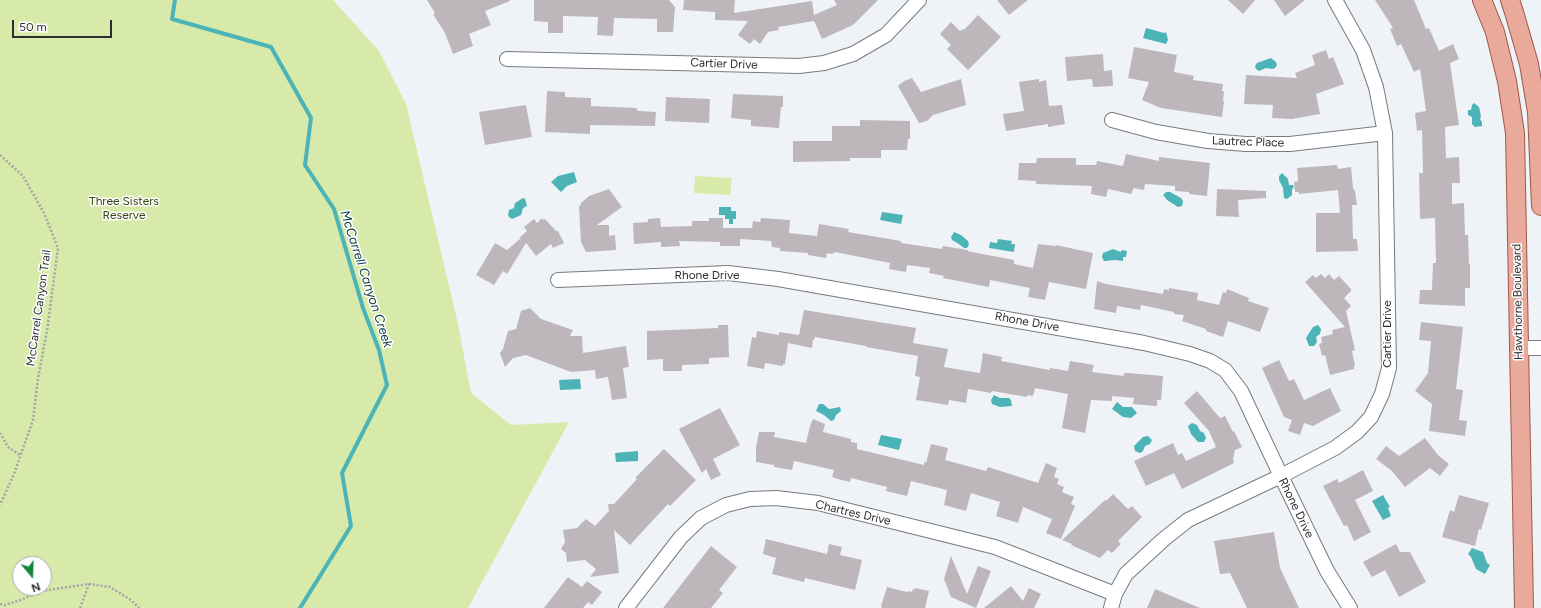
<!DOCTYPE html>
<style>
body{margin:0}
#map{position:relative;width:1541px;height:608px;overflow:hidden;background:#eff3f8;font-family:Figtree,sans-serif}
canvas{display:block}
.north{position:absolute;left:12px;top:556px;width:40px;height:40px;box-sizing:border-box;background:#fff;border:1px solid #ababac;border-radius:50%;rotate:161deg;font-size:11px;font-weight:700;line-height:16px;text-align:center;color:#2c2d2f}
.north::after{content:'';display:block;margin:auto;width:14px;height:18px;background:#12863e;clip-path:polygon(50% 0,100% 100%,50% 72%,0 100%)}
.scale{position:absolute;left:12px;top:20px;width:100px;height:18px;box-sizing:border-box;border:2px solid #2c2d2f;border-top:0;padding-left:5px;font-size:12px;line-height:14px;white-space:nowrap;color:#2c2d2f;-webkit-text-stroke:3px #fff;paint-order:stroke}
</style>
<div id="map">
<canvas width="1541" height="608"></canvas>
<div class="north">N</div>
<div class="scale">50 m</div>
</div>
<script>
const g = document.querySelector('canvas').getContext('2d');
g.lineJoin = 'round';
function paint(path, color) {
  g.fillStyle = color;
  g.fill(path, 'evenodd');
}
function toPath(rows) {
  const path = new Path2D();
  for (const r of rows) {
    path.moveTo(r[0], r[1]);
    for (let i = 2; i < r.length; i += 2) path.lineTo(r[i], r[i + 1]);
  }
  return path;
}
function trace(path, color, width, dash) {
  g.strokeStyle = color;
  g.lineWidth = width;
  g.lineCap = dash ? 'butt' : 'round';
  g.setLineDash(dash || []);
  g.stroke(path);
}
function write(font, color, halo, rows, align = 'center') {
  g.font = font + ' Figtree,sans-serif';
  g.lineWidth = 3;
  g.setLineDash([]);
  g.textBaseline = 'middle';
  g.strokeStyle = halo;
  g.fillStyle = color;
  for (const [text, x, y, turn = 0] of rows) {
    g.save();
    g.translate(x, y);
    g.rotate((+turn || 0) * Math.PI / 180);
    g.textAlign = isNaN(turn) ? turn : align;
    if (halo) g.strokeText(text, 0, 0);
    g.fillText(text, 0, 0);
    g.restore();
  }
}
const green = toPath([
 [0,0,333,0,379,51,406,104,458,324,471,393,511,425,569,422,468,608,0,608],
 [20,564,44,564,44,588,20,588],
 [695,176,732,178,730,195,694,193]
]);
const water = toPath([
 [1146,28,1164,33,1166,32,1168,40,1166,44,1143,38],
 [1271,58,1276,62,1277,65,1275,68,1272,69,1266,68,1259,71,1256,69,1255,66,1257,63],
 [1474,103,1479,107,1481,116,1480,119,1482,122,1482,126,1475,127,1472,124,1472,117,1468,115,1468,110,1471,110,1472,105],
 [574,172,577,182,567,186,561,192,551,182,558,176],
 [1282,173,1288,179,1289,185,1293,185,1294,186,1292,190,1292,195,1287,199,1284,198,1283,188,1279,180,1279,176],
 [1166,192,1170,192,1181,198,1183,201,1182,206,1178,207,1167,200,1163,195],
 [523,198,525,199,527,206,523,208,521,215,512,219,508,216,509,210,514,208,515,203],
 [719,207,731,207,731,211,736,211,736,219,733,219,733,224,729,224,729,219,725,219,725,215,719,215],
 [882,212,903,215,901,224,880,220],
 [954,232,961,235,968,241,969,244,967,248,964,248,959,244,952,240,951,237],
 [998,239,1012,241,1011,244,1015,244,1014,252,989,248,990,242,997,243],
 [1113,249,1121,252,1122,250,1127,251,1126,257,1123,257,1123,261,1115,260,1104,261,1102,257,1103,253],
 [1318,325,1321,329,1320,334,1316,337,1317,342,1314,346,1309,346,1306,338,1313,327],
 [580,379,581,389,560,390,559,380],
 [994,395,1000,398,1009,398,1011,400,1012,406,1000,407,992,404,991,400],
 [1117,402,1123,407,1132,407,1137,413,1131,418,1123,417,1112,409],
 [819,404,823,404,829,409,840,407,841,411,836,415,834,420,831,421,824,415,816,411],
 [1192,423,1197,425,1200,431,1204,433,1206,438,1204,442,1198,442,1191,434,1188,426],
 [881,435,902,439,899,450,878,445],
 [1148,436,1152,440,1150,444,1145,446,1143,451,1140,453,1135,451,1134,446,1143,437],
 [638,451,638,461,616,462,615,453],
 [1383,495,1390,507,1388,508,1391,516,1383,520,1372,501],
 [1472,548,1483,552,1487,563,1490,565,1485,574,1476,569,1471,557,1468,554]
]);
const stream = toPath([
 [175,0,172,19,271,47,311,118,305,165,334,209,363,308,379,350,387,385,342,473,351,526,300,608]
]);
const building = toPath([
 [427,0,510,0,510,1,485,11,491,25,469,34,473,46,453,54,445,33,433,14,435,13],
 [534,0,669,0,675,7,673,32,657,32,657,19,614,18,613,36,597,35,598,17,563,16,563,33,548,33,548,22,534,21],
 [684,0,735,0,734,13,812,1,814,15,837,5,834,0,878,0,853,25,822,39,814,21,778,27,779,30,768,32,760,44,754,39,750,44,738,35,748,21,715,20,715,12,683,10],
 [997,0,1028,0,1009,15],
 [1228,0,1255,0,1243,14],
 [1274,0,1305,0,1285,16],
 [1375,0,1414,0,1426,29,1429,28,1439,51,1453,44,1459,59,1450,63,1459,125,1445,127,1446,158,1459,157,1460,183,1452,183,1452,204,1464,203,1465,235,1468,235,1469,264,1470,264,1470,288,1465,288,1465,306,1419,304,1420,290,1432,290,1433,263,1436,263,1435,218,1420,219,1419,173,1423,173,1422,130,1417,131,1415,113,1426,111,1420,69,1414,72,1401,44,1397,46,1390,29,1393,28],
 [978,15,1001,37,968,70,947,49,951,45,940,34,951,22,960,31,963,29,964,30],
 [1134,47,1177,55,1174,72,1194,76,1193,80,1223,84,1222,91,1224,91,1223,101,1224,101,1222,117,1161,108,1142,100,1149,82,1128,78],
 [1326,50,1329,59,1333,57,1344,84,1316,94,1320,114,1292,119,1272,118,1273,105,1244,104,1246,75,1297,78,1295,73,1315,65,1312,55],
 [1103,54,1104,71,1112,70,1113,86,1093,87,1092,79,1067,81,1065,57],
 [912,78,921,92,961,79,966,105,933,115,927,121,919,123,898,86,904,81],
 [1039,79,1039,82,1046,80,1049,106,1062,105,1065,124,1048,127,1048,124,1006,131,1003,114,1024,111,1019,82],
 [547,91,565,92,565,97,591,98,591,106,636,108,638,111,656,112,655,126,590,125,590,134,545,132],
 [733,94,783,96,783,107,781,107,779,128,751,126,751,120,731,118],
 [666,97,710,99,709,123,665,121],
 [526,105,532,137,485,145,479,112],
 [860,120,910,121,910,139,908,139,907,150,881,150,881,158,850,158,850,161,793,162,793,141,832,141,832,126,860,126],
 [1126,154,1159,161,1159,157,1210,163,1207,196,1189,194,1189,192,1175,191,1175,186,1145,184,1144,190,1134,188,1131,194,1108,189,1106,197,1091,194,1092,186,1036,184,1036,181,1018,180,1019,163,1036,163,1037,158,1076,158,1076,165,1096,165,1097,161,1123,166],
 [1337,165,1338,169,1351,167,1353,188,1355,191,1357,205,1352,205,1353,239,1357,239,1358,251,1316,252,1316,213,1340,213,1338,190,1299,194,1299,192,1295,192,1294,182,1298,181,1297,168],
 [609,189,622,207,597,225,609,225,609,236,615,235,616,250,586,252,581,242,579,207,582,202,589,196],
 [1217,189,1266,191,1266,198,1238,200,1239,217,1216,216],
 [542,218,543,220,545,219,556,231,558,231,564,243,553,248,551,244,536,256,526,243,507,274,503,271,494,285,476,275,495,243,507,250,521,238,520,237,527,231,524,227,534,219,537,223],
 [660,218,661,227,692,226,692,221,709,221,709,218,723,218,723,228,752,228,753,221,760,222,761,218,790,220,789,233,817,236,819,224,849,229,848,232,901,241,901,243,942,249,943,246,968,250,967,251,1014,260,1014,264,1033,268,1038,244,1056,246,1056,245,1093,253,1086,289,1049,282,1045,300,1028,297,1030,288,990,280,989,287,943,278,944,276,929,273,930,268,907,265,906,272,889,269,890,263,835,252,832,254,827,253,826,258,808,255,808,253,780,251,780,248,772,247,771,241,740,239,740,246,720,246,720,242,679,241,680,246,661,247,661,242,634,244,633,223,648,222,648,219],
 [1321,274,1325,278,1329,274,1334,280,1339,276,1351,289,1351,291,1344,298,1351,306,1346,311,1355,350,1352,351,1355,366,1354,366,1354,369,1330,375,1325,355,1322,356,1319,344,1322,343,1321,337,1333,334,1332,330,1345,327,1305,282,1313,275,1316,278],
 [1097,281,1106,284,1163,294,1164,289,1169,290,1169,288,1198,293,1197,300,1219,305,1223,292,1226,293,1227,289,1249,298,1248,301,1269,308,1260,332,1228,321,1223,337,1206,331,1206,329,1182,321,1184,315,1174,314,1174,312,1141,305,1140,310,1117,306,1116,313,1094,309],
 [530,308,541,319,573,330,570,336,582,336,583,353,626,346,629,367,623,368,627,398,612,400,608,377,596,379,595,370,571,372,526,355,513,358,505,367,500,353,503,349,508,331,516,329,521,311],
 [804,310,916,328,913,343,948,349,944,367,980,373,983,353,1002,357,1001,361,1050,370,1050,368,1068,371,1070,361,1094,365,1092,372,1124,376,1124,373,1128,373,1163,376,1161,400,1157,400,1157,406,1133,404,1134,398,1112,396,1112,401,1091,400,1085,433,1062,428,1068,394,1035,388,1033,396,1027,395,1027,397,992,391,991,393,968,389,966,403,949,400,948,405,916,400,920,377,915,376,918,356,866,347,866,346,815,337,814,340,813,340,812,348,788,343,785,364,783,364,783,366,765,363,764,369,747,366,752,337,756,338,757,331,779,335,779,332,799,335],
 [1421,322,1463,327,1456,389,1463,390,1459,420,1467,421,1465,436,1429,431,1432,404,1415,391,1428,373,1431,341,1419,340],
 [718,325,728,325,729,357,709,358,709,364,682,365,682,371,663,371,663,359,647,360,647,331,718,328],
 [1279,360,1289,381,1294,379,1304,400,1330,388,1341,411,1313,426,1304,423,1300,435,1288,431,1292,420,1284,417,1262,368],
 [1197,391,1220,418,1225,416,1233,432,1234,431,1242,447,1235,450,1233,459,1234,463,1182,489,1174,473,1146,486,1134,461,1173,443,1178,455,1182,453,1186,461,1216,447,1209,431,1184,403],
 [720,408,740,445,713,459,721,475,711,480,706,469,702,473,679,429],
 [813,419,825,424,823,432,851,439,851,442,857,443,857,449,924,465,924,462,926,463,931,444,948,448,945,460,986,471,988,467,1038,483,1046,463,1057,468,1054,477,1059,479,1057,484,1064,487,1062,492,1074,497,1071,504,1075,506,1061,539,1046,533,1052,519,1023,507,1018,523,996,516,1000,502,971,493,966,511,944,505,947,490,911,481,907,496,886,491,887,487,851,478,850,482,838,479,832,477,834,470,794,461,792,470,774,467,774,465,756,462,756,448,759,432,775,432,774,437,806,443,810,426],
 [1425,438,1438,455,1449,464,1440,476,1430,468,1405,487,1392,471,1376,459,1386,446,1399,456],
 [664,449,696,480,670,506,668,504,630,545,614,530,619,573,590,577,596,569,585,560,567,562,566,553,561,549,565,542,563,530,577,528,586,519,595,526,609,511,608,504,614,504,637,479,635,478],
 [1363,470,1373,491,1355,500,1371,532,1354,541,1347,525,1344,526,1323,486,1337,479,1339,483],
 [1113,494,1128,509,1132,506,1142,517,1118,541,1121,544,1112,553,1108,550,1100,558,1071,545,1072,544,1062,540,1105,500,1106,501],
 [1459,495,1489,503,1481,530,1479,529,1475,546,1442,537,1450,510,1454,512],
 [1274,532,1280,568,1299,608,1247,608,1230,573,1220,574,1214,541],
 [766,539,827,554,829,544,842,547,840,555,862,560,855,590,805,578,804,582,772,574,776,558,763,554],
 [1396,544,1400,552,1410,552,1426,582,1399,597,1385,570,1372,577,1363,562],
 [711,546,737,567,719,590,723,593,711,608,663,608],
 [951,556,967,594,978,566,991,571,976,608,951,597,944,579],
 [568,577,582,587,587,581,602,592,592,605,588,602,583,608,544,608],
 [1011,586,1023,601,1029,588,1041,594,1034,608,984,608],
 [887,587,907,592,908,591,912,592,913,589,915,589,915,588,929,591,925,608,882,608,881,606],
 [1155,589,1200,608,1147,608]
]);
const path = toPath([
 [0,155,23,176,44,213,58,248,47,331,38,378,33,420,14,474,0,505],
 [0,433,8,447,20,455],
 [0,604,5,605,21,600,41,591,89,584,110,587,131,600,139,608],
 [80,608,89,584]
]);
const minor = toPath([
 [507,59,799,66,824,63,853,54,886,35,919,0],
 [1112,120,1156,132,1208,141,1246,144,1290,144,1385,133],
 [558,280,728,273,778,279,1144,343,1190,354,1210,361,1225,370,1241,391,1281,476,1327,571,1350,608],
 [1519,348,1541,348],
 [626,608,681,537,701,518,726,505,750,499,776,498,818,503,995,547,1115,594],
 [1111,608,1115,594,1126,574,1164,539,1188,520,1281,476,1335,448,1357,432,1371,417,1382,394,1389,368,1385,133,1376,87,1363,50,1335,0]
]);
const major = toPath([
 [1482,0,1495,32,1507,81,1515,133,1524,608],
 [1510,0,1514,12,1529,64,1537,112,1541,206]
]);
const streetNames = [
 ["Cartier Drive",724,64,2],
 ["Lautrec Place",1248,142,2],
 ["Rhone Drive",707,275],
 ["Hawthorne Boulevard",1518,302,-91],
 ["McCarrel Canyon Trail",39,308,-82],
 ["Rhone Drive",1027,322,10],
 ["Cartier Drive",1387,334,-90],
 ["Rhone Drive",1296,508,64],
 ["Chartres Drive",853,513,13]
];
const parkNames = [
 ["Three Sisters",124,201],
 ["Reserve",124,215]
];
const waterNames = [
 ["McCarrell Canyon Creek",366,279,72]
];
paint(green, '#d7eaa9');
paint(water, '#4cb3b7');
trace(stream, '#4cb3b7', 4);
paint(building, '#bdb7bb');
trace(minor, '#777b7f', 16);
trace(major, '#9d594a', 20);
trace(path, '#a1a4a8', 2.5, [2, 2]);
trace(minor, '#fff', 14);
trace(major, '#e9aa9b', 18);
write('12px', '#2c2d2f', '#fff', streetNames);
write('12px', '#35400c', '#fff', parkNames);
write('italic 13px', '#06393b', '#fff', waterNames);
</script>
